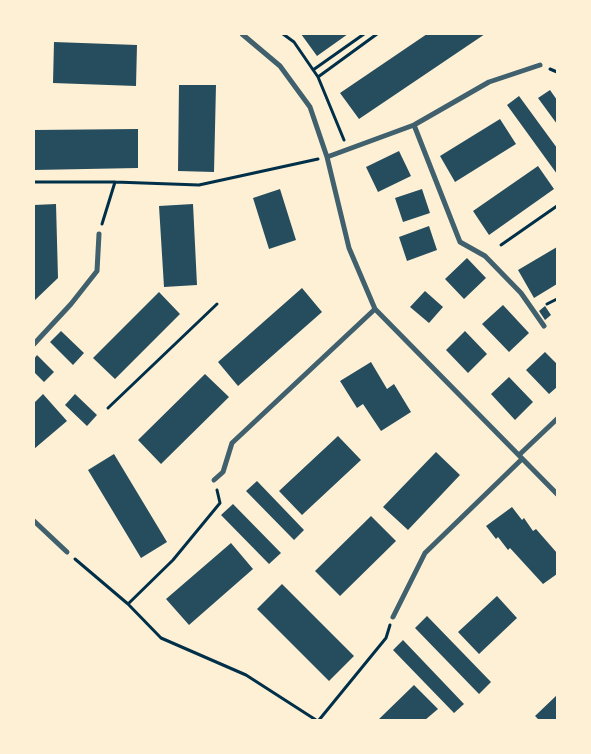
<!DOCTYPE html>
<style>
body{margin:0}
#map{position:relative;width:591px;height:754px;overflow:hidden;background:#fdf0d5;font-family:Jost,sans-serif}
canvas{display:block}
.frame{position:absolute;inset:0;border:35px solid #fdf0d5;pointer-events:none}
</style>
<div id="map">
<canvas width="591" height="754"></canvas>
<div class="frame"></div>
</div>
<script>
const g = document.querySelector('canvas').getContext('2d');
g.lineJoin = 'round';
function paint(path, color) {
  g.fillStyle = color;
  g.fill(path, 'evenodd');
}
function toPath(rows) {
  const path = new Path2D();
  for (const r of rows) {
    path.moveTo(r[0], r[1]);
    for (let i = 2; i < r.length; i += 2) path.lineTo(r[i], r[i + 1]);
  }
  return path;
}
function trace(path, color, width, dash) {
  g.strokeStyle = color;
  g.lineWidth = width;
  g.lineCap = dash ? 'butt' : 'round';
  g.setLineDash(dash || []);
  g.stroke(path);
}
const building = toPath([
 [301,34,348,34,317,56],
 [427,34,485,34,359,119,340,93],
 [54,42,137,45,136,86,53,83],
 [179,85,216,85,214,172,178,171],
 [550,90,557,100,557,124,538,98],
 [519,96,557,148,557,174,507,105],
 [500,119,516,144,455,182,440,156],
 [138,129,138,168,34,170,34,130],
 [399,151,411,176,378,192,366,167],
 [538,166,554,189,489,235,473,211],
 [280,189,296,240,269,249,253,198],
 [422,189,430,213,403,222,395,198],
 [56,204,58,278,34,301,34,205],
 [193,204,197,285,164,287,159,206],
 [429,226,437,250,407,261,399,237],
 [557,247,557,284,534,298,518,270],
 [467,258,486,278,464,299,445,279],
 [302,288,322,312,238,386,218,362],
 [425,291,443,307,429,323,410,307],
 [159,292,180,314,115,379,93,358],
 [503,305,529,333,509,352,482,324],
 [545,306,551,315,545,320,539,311],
 [61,331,84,353,73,365,50,342],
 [465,331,487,354,468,373,446,350],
 [545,352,557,364,557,387,549,394,526,370],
 [37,355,54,372,44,382,34,372,34,359],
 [371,362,387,389,394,384,411,412,381,431,363,404,357,408,340,381],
 [205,374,229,397,161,464,138,440],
 [509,377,533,402,515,420,491,394],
 [43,394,67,421,34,449,34,403],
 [75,394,97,415,87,426,65,405],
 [338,436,361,460,302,515,279,491],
 [436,452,460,475,408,530,383,507],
 [114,454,167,542,141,558,88,470],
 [257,481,304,530,294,540,246,491],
 [233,504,281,553,269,564,221,515],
 [512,507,522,520,524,518,533,531,536,529,557,553,557,574,543,584,510,548,508,550,498,537,496,539,486,526],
 [371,516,396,541,340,596,315,571],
 [231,543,253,569,189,625,166,599],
 [282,584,354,656,329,681,257,609],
 [497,596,517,618,479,654,458,632],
 [427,616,491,682,479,694,415,628],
 [403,640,464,704,454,713,393,650],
 [414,685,438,709,425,720,378,720],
 [557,695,557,720,539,720,535,716]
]);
const path = toPath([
 [283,34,294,42,318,77,344,140],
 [550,69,557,72],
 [313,70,364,34],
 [318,77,377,34],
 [34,182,115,182,199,185,318,159],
 [102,224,115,182],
 [501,245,557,206],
 [547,304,557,299],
 [108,408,217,304],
 [75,559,128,604,161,638,246,675,316,720],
 [128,604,173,560,220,503,217,490],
 [319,720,386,638,390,625]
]);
const minor = toPath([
 [242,34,280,66,310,107,327,157,349,248,375,309,557,494],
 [414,125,460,242,485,256,521,293,544,326],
 [327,157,414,125,489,82,540,65],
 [34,344,71,304,97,271,99,234],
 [519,455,557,419],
 [214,480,223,472,232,443,375,309],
 [34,521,67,552],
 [393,617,425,553,522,459]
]);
paint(building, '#264d5e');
trace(path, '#003049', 3);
trace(minor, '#3f606c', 5);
</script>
